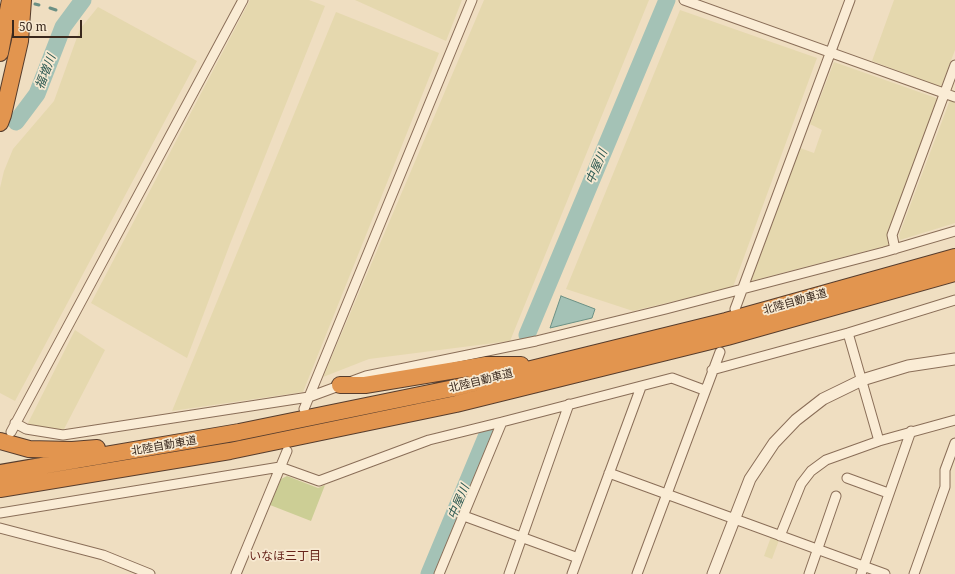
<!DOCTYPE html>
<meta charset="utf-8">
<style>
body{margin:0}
#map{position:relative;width:955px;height:574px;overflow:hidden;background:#efdec1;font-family:"Noto Serif",serif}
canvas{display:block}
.scale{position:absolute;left:12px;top:20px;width:70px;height:18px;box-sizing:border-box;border:2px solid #39281d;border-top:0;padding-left:5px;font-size:12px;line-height:14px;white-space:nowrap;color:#39281d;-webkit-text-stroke:3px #f7e9d1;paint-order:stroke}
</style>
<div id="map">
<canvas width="955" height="574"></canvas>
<div class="scale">50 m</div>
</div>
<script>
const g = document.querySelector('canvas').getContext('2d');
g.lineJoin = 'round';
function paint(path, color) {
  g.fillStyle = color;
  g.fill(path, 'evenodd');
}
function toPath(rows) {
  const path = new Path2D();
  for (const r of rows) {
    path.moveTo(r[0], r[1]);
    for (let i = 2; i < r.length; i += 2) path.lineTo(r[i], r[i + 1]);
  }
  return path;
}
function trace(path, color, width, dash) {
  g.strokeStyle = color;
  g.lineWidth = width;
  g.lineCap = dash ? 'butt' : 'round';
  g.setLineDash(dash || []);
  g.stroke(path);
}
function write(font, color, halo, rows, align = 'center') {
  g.font = font + ' "Noto Serif","Noto Sans JP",serif';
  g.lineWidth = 3.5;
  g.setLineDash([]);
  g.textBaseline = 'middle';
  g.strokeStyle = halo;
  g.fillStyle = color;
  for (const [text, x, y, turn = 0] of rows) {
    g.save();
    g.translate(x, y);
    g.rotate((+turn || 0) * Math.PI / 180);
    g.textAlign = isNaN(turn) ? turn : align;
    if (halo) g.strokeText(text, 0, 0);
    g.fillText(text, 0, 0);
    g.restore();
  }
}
const farmland = toPath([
 [250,0,309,0,325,6,230,244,187,358,91,303],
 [355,0,462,0,446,41],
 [484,0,649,0,510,341,369,359,323,377],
 [894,0,955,0,955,50,941,87,872,61],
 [98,7,197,61,15,401,0,393,0,188,4,171,13,149,54,101,80,29],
 [680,10,817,58,733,287,633,311,566,289],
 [336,12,439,53,303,392,172,411],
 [834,62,939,99,888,236,889,245,751,281,800,148,814,153,822,130,810,124],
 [950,100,955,102,955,223,900,240,899,235],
 [75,330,105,350,62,433,27,425],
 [771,537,779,540,772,559,764,556]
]);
const green = toPath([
 [287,476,318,488,325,485,311,521,270,505,281,479]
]);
const water = toPath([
 [561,296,595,309,592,318,550,328,561,296]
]);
const stream = toPath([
 [35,4,39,5],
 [50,8,56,10],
 [66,16,69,18]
]);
const river = toPath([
 [16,122,37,94,63,27,83,0],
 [527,335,667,0],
 [429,574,489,430]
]);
const minor = toPath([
 [684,0,955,97],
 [895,249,892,235,955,65],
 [735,309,850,0],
 [848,333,879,441],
 [712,370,848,333,955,300],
 [304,409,472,0],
 [15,423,26,429,63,435,309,397,366,376,536,341,666,309,884,252,955,231],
 [11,432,243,0],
 [609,473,885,574],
 [847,478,888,493],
 [0,513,280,467,319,481,429,440,502,422],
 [464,516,578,558],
 [0,528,103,555,150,574],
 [780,536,801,484,811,471,826,460,879,441,955,420],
 [236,574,287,451],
 [439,574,502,422,672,378,704,390],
 [509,574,569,404],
 [572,574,641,387],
 [637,574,720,352],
 [809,574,836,496],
 [861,574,911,431],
 [914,574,945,487,945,470,955,443]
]);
const tertiary = toPath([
 [713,574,750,479,774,443,796,420,823,399,862,380,908,366,955,359]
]);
const motorway = toPath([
 [0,53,10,0],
 [0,123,3,115,20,41,23,0],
 [340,385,365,385,486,365,521,365],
 [0,441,29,449,72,450,97,448],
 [0,473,239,432,454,388,726,321,955,257],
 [0,489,230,451,456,404,727,337,955,273]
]);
const streetNames = [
 ["北陸自動車道",795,302,-16],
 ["北陸自動車道",481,381,-14],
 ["北陸自動車道",164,446,-10]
];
const waterNames = [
 ["福増川",46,72,-69],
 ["中屋川",597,167,-67],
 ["中屋川",459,502,-67]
];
const neighbourhoodNames = [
 ["いなほ三丁目",285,557]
];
paint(farmland, '#e5d8ae');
paint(green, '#ccce95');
paint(water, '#a4c2b6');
trace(water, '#6b9084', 1);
trace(stream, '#6b9084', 3);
trace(river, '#a4c2b6', 17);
trace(minor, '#8a6e58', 11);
trace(tertiary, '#8a6e58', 13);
trace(motorway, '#573d2d', 18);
trace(minor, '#faecd5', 9);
trace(tertiary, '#faecd5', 11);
trace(motorway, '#e2954f', 16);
write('11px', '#39281d', '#f7e9d1', streetNames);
write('italic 12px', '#2c5952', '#f7e9d1', waterNames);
write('12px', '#67241b', '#f7e9d1', neighbourhoodNames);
</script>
